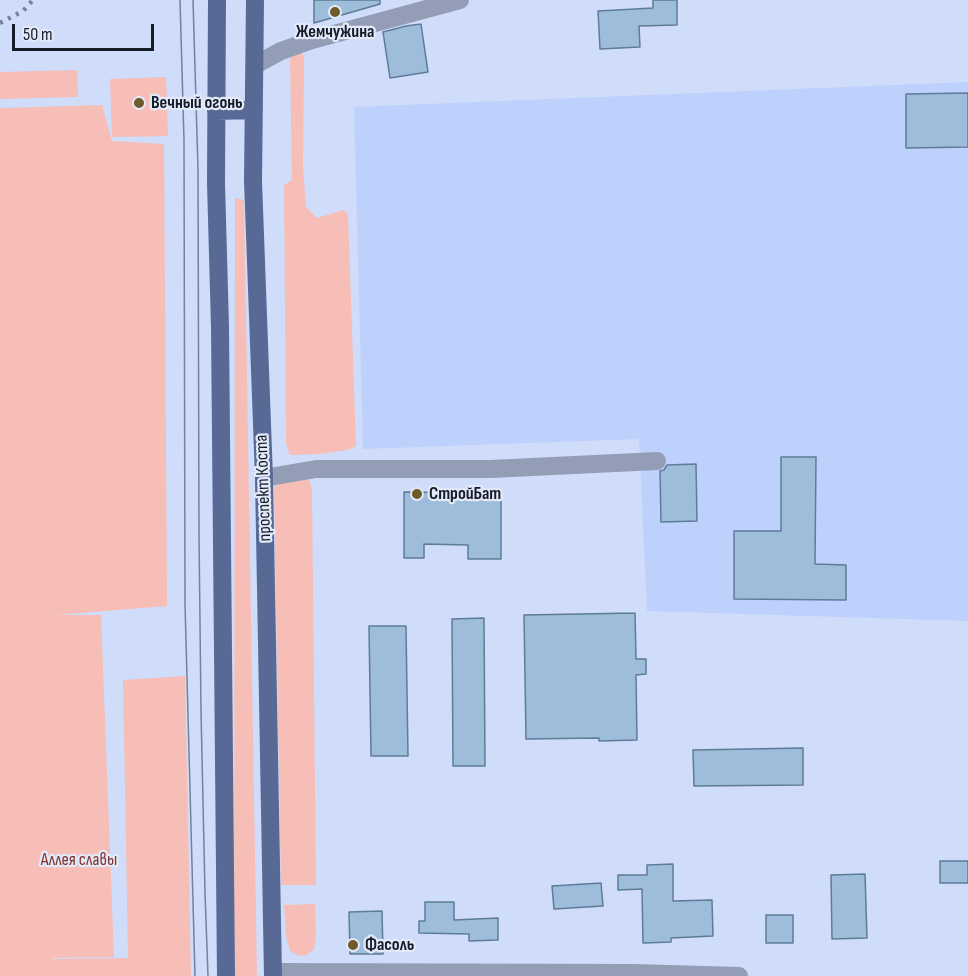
<!DOCTYPE html>
<meta charset="utf-8">
<style>
body{margin:0}
#map{position:relative;width:968px;height:976px;overflow:hidden;background:#cfdcfa;font-family:"Sofia Sans Condensed",sans-serif}
canvas{display:block}
.scale{position:absolute;left:12px;top:24px;width:142px;height:27px;box-sizing:border-box;border:3px solid #161b28;border-top:0;padding-left:8px;font-size:18px;line-height:21px;white-space:nowrap;color:#161b28;-webkit-text-stroke:4px #e2e9f8;paint-order:stroke}
</style>
<div id="map">
<canvas width="968" height="976"></canvas>
<div class="scale">50 m</div>
</div>
<script>
const g = document.querySelector('canvas').getContext('2d');
g.lineJoin = 'round';
function paint(path, color) {
  g.fillStyle = color;
  g.fill(path, 'evenodd');
}
function toPath(rows) {
  const path = new Path2D();
  for (const r of rows) {
    path.moveTo(r[0], r[1]);
    for (let i = 2; i < r.length; i += 2) path.lineTo(r[i], r[i + 1]);
  }
  return path;
}
function trace(path, color, width, dash) {
  g.strokeStyle = color;
  g.lineWidth = width;
  g.lineCap = dash ? 'butt' : 'round';
  g.setLineDash(dash || []);
  g.stroke(path);
}
function write(font, color, halo, rows, align = 'center') {
  g.font = font + ' "Sofia Sans Condensed",sans-serif';
  g.lineWidth = 4.5;
  g.setLineDash([]);
  g.textBaseline = 'middle';
  g.strokeStyle = halo;
  g.fillStyle = color;
  for (const [text, x, y, turn = 0] of rows) {
    g.save();
    g.translate(x, y);
    g.rotate((+turn || 0) * Math.PI / 180);
    g.textAlign = isNaN(turn) ? turn : align;
    if (halo) g.strokeText(text, 0, 0);
    g.fillText(text, 0, 0);
    g.restore();
  }
}
const built = toPath([
 [968,82,968,621,647,611,639,439,363,449,354,107]
]);
const green = toPath([
 [295,53,303,54,304,62,303,166,306,207,317,218,343,210,348,214,356,446,348,450,319,454,290,455,286,444,284,185,292,180,290,59],
 [77,70,78,97,0,99,0,72],
 [166,77,168,136,112,137,110,79],
 [102,105,112,141,164,144,167,606,55,615,101,615,114,957,51,958,51,959,128,958,123,680,185,676,191,976,0,976,0,108],
 [235,198,244,200,257,976,234,976],
 [308,477,312,489,316,885,281,885,274,490,276,482],
 [315,904,316,933,314,949,307,955,299,956,290,951,286,936,284,905]
]);
const building = toPath([
 [314,0,380,0,380,4,314,23,314,0],
 [653,0,677,0,677,25,639,26,640,47,600,49,598,11,653,8,653,0],
 [421,24,428,72,390,78,383,32,406,26,421,24],
 [968,93,968,147,906,148,906,94,968,93],
 [781,457,816,457,815,564,846,565,846,600,734,599,734,531,781,531,781,457],
 [696,464,697,521,661,522,660,471,664,470,667,465,696,464],
 [404,492,501,493,501,559,468,559,468,545,424,544,424,558,404,558,404,492],
 [635,613,636,659,646,659,646,674,636,675,637,740,599,741,599,738,526,739,524,615,635,613],
 [484,618,485,766,453,766,452,619,484,618],
 [369,626,406,626,408,756,371,756,369,626],
 [803,748,803,785,694,786,693,750,803,748],
 [940,861,968,861,968,883,940,883,940,861],
 [673,864,673,901,712,900,713,936,671,938,671,942,643,943,642,889,618,890,618,875,647,875,647,865,673,864],
 [865,874,867,938,832,939,831,875,865,874],
 [601,883,603,906,554,909,552,886,601,883],
 [425,902,454,902,454,920,498,918,498,940,469,941,469,934,419,933,419,921,425,921,425,902],
 [382,911,383,954,350,954,349,912,382,911],
 [766,915,793,915,793,943,766,943,766,915]
]);
const minor = toPath([
 [255,65,281,51,312,40,460,0],
 [264,478,316,469,491,469,657,461],
 [273,972,633,973,739,976]
]);
const primary = toPath([
 [217,0,216,183,220,327,226,976],
 [255,0,253,181,264,478,273,976],
 [216,111,254,110]
]);
const tram = toPath([
 [180,0,184,140,185,603,195,976],
 [193,0,198,169,199,534,201,711,205,893,208,976]
]);
const rail = toPath([
 [0,23,23,11,33,0]
]);
const markers = [
 [335,12,6,"#6f5a29"],
 [139,103,6,"#6f5a29"],
 [417,494,6,"#6f5a29"],
 [353,945,6,"#6f5a29"]
];
const poiNames = [
 ["Жемчужина",335,32,"center"],
 ["Вечный огонь",151,103],
 ["СтройБат",429,494],
 ["Фасоль",365,945]
];
const streetNames = [
 ["проспект Коста",264,488,-92]
];
const parkNames = [
 ["Аллея славы",79,860]
];
paint(built, '#bed1fc');
paint(green, '#f6beb7');
paint(building, '#9dbdda');
trace(building, '#5f7c97', 1.5);
trace(minor, '#939eb6', 18);
trace(primary, '#576994', 18);
trace(tram, '#788197', 1.5);
trace(rail, '#788197', 4.5, [3, 6]);
for (const [x, y, r, color] of markers) {
  const dot = new Path2D();
  dot.arc(x, y, r, 0, 2 * Math.PI);
  g.fillStyle = color;
  g.fill(dot);
  trace(dot, '#e2e9f8', 2);
}
write('bold 18px', '#161b28', '#e2e9f8', poiNames, 'left');
write('18px', '#161b28', '#e2e9f8', streetNames);
write('18px', '#83322d', '#e2e9f8', parkNames);
</script>
